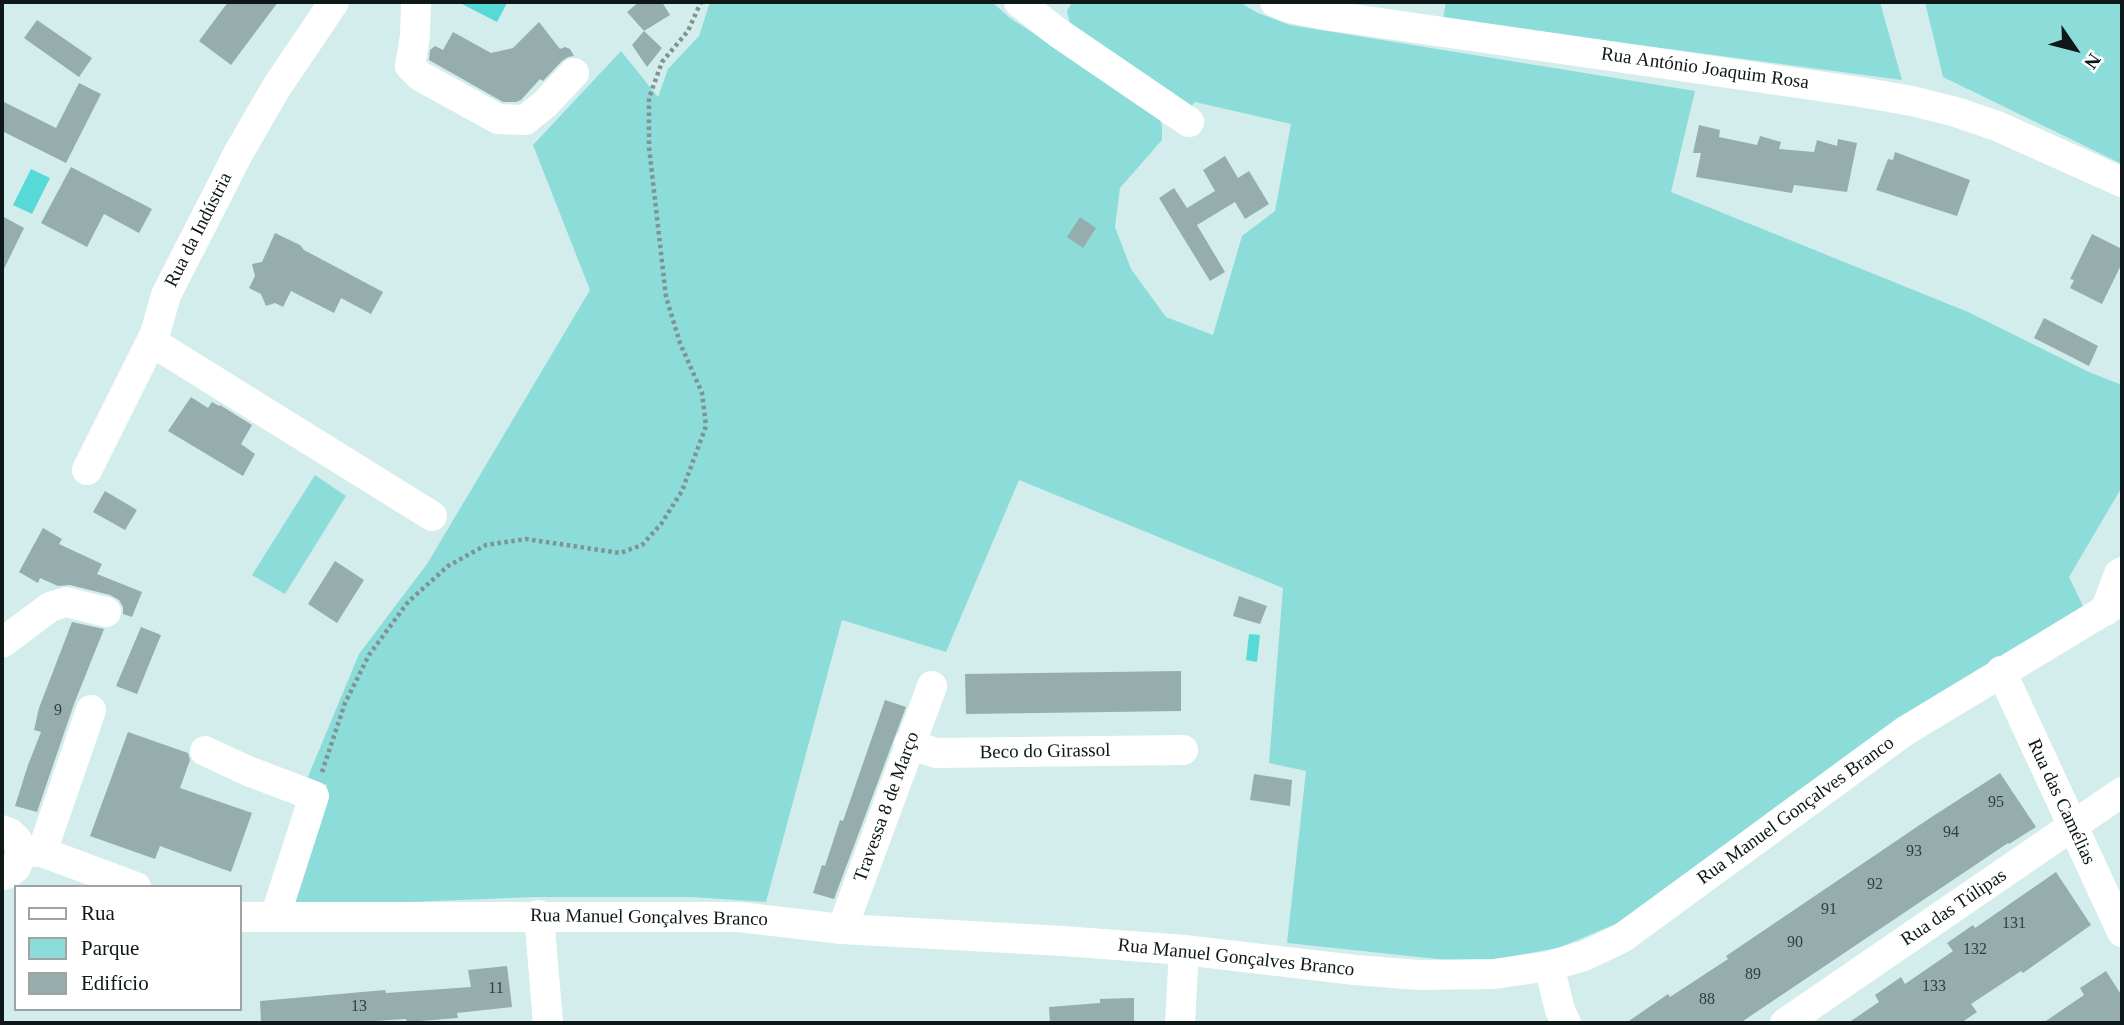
<!DOCTYPE html>
<meta charset="utf-8">
<style>
body{margin:0}
#map{position:relative;width:2124px;height:1025px;overflow:hidden;background:#d3edec;font-family:Georgia,serif}
canvas{display:block}
.frame{position:absolute;inset:0;border:4px solid #0f1818;pointer-events:none}
.legend{position:absolute;left:14px;top:885px;width:228px;height:126px;box-sizing:border-box;background:#fff;border:2px solid #9fa3a3;margin:0;padding:9px 12px;list-style:none;font-size:21px;color:#0f1818}
.legend li{display:flex;align-items:center;gap:14px;height:35px}
.legend b{width:35px;border:2px solid #9fa3a3}
.north{position:absolute;left:2040px;top:14px;width:70px;height:70px;-webkit-text-stroke:5px #fff;paint-order:stroke;rotate:125deg;font-size:19px;font-weight:700;line-height:28px;text-align:center;color:#0f1818}
.north::after{content:'';display:block;margin:auto;width:24px;height:32px;background:#0f1818;clip-path:polygon(50% 0,100% 100%,50% 72%,0 100%)}
</style>
<div id="map">
<canvas width="2124" height="1025"></canvas>
<div class="frame"></div>
<ul class="legend">
<li><b style="height:9px;background:#fff"></b>Rua</li>
<li><b style="height:19px;background:#8cddda"></b>Parque</li>
<li><b style="height:19px;background:#95aead"></b>Edifício</li>
</ul>
<div class="north">N</div>
</div>
<script>
const g = document.querySelector('canvas').getContext('2d');
g.lineJoin = 'round';
function paint(path, color) {
  g.fillStyle = color;
  g.fill(path, 'evenodd');
}
function toPath(rows) {
  const path = new Path2D();
  for (const r of rows) {
    path.moveTo(r[0], r[1]);
    for (let i = 2; i < r.length; i += 2) path.lineTo(r[i], r[i + 1]);
  }
  return path;
}
function trace(path, color, width, dash) {
  g.strokeStyle = color;
  g.lineWidth = width;
  g.lineCap = dash ? 'butt' : 'round';
  g.setLineDash(dash || []);
  g.stroke(path);
}
function write(font, color, halo, rows, align = 'center') {
  g.font = font + ' Georgia,serif';
  g.lineWidth = 5;
  g.setLineDash([]);
  g.textBaseline = 'middle';
  g.strokeStyle = halo;
  g.fillStyle = color;
  for (const [text, x, y, turn = 0] of rows) {
    g.save();
    g.translate(x, y);
    g.rotate((+turn || 0) * Math.PI / 180);
    g.textAlign = isNaN(turn) ? turn : align;
    if (halo) g.strokeText(text, 0, 0);
    g.fillText(text, 0, 0);
    g.restore();
  }
}
const green = toPath([
 [710,2,992,2,1010,18,1158,115,1162,125,1162,140,1120,188,1115,227,1131,269,1166,317,1213,335,1242,236,1275,211,1291,124,1195,102,1189,109,1070,24,1067,11,1072,2,1239,2,1258,13,1290,25,1695,91,1671,192,1968,312,2089,372,2122,385,2122,487,2069,577,2083,606,1911,713,1778,805,1630,918,1558,948,1475,963,1287,943,1306,771,1269,763,1283,588,1019,480,946,652,842,620,766,902,691,897,534,897,287,907,327,785,307,779,359,654,427,564,590,290,533,145,621,51,658,97,668,69,699,36],
 [1446,2,1880,2,1902,80,1443,19],
 [1925,2,2122,2,2122,164,1943,77],
 [315,475,346,496,285,594,252,575]
]);
const water = toPath([
 [463,2,504,2,507,3,497,22,462,4],
 [31,169,50,178,32,214,13,205],
 [1249,634,1260,635,1257,662,1246,660]
]);
const building = toPath([
 [228,2,278,2,231,65,199,41],
 [639,2,662,2,670,15,644,31,627,12],
 [37,20,92,58,79,77,24,38],
 [539,22,560,49,565,47,570,49,574,56,568,57,562,61,543,81,540,79,521,100,516,102,503,102,429,60,430,50,435,46,443,50,453,32,491,53,513,48],
 [644,31,662,48,647,67,632,45],
 [79,83,101,94,66,163,2,131,2,101,56,128],
 [1699,125,1720,130,1719,137,1757,145,1760,136,1781,142,1779,149,1814,152,1817,140,1837,146,1838,139,1857,143,1847,192,1794,185,1792,193,1696,177,1701,153,1693,153],
 [1895,152,1970,180,1957,216,1876,190,1888,159,1893,160],
 [1225,156,1238,178,1249,171,1269,204,1245,219,1235,202,1197,225,1225,272,1210,281,1159,198,1174,188,1187,208,1215,191,1203,170],
 [71,167,152,209,139,233,104,214,87,247,41,223],
 [2,216,24,228,2,273],
 [1080,217,1096,228,1083,248,1067,237],
 [275,233,300,245,304,250,383,292,371,314,341,298,334,313,291,291,283,307,275,303,266,306,261,294,249,288,255,276,252,264,262,262],
 [2092,234,2122,249,2122,263,2102,304,2070,288,2074,280,2070,279],
 [2044,318,2098,346,2089,366,2034,338],
 [191,397,208,408,212,402,219,406,220,405,252,425,241,444,255,454,243,476,168,431],
 [105,491,137,510,125,530,93,512],
 [43,528,62,539,59,544,102,564,97,574,142,592,132,617,123,614,123,607,119,600,110,595,70,585,58,586,40,578,38,583,19,572],
 [335,561,364,580,337,623,308,604],
 [1239,596,1267,606,1260,624,1233,616],
 [72,622,104,629,74,704,37,812,15,806,28,765,41,732,34,730,39,708],
 [141,627,161,635,137,694,116,686],
 [1181,671,1181,711,966,714,965,674],
 [885,700,906,707,834,899,813,893,822,865,825,866,840,820,843,821],
 [128,732,188,753,190,760,180,788,252,813,231,872,160,846,155,859,90,836],
 [2000,773,2036,827,2009,844,2008,843,1740,1023,1626,1023,1668,994,1670,997,1728,959,1726,956,1930,818],
 [1254,774,1292,780,1290,806,1250,800],
 [2056,872,2091,925,2023,973,2021,971,1971,1004,1977,1012,1961,1023,1848,1023,1879,1002,1875,995,1901,977,1905,984,1953,951,1947,943,1973,925,1975,928],
 [507,966,512,1007,457,1013,458,1018,407,1022,406,1019,343,1023,261,1023,260,1001,385,990,386,993,471,987,468,970],
 [2106,971,2122,996,2122,1023,2043,1023,2084,995,2080,988],
 [1134,998,1134,1023,1050,1023,1049,1007,1100,1003,1100,999]
]);
const path = toPath([
 [322,772,345,703,369,655,408,602,448,566,486,545,526,539,620,553,642,545,661,524,682,491,706,426,702,393,680,343,666,297,649,147,649,98,662,62,688,31,701,2]
]);
const minor = toPath([
 [416,2,415,36,410,66,420,76,498,119,525,120,545,104,574,73],
 [1019,2,1057,32,1189,122],
 [1275,2,1290,8,1325,15,1860,92,1912,101,1956,112,1997,126,2122,182],
 [152,342,432,516],
 [87,470,155,334,166,295,239,152,276,88,334,2],
 [2105,611,2119,574,2122,572],
 [2,643,50,607,66,602,106,612],
 [2001,671,2122,932],
 [909,744,936,753,1183,750],
 [205,751,248,771,314,796,275,917],
 [2,830,10,833,17,840,21,851,19,859,16,867,9,873,2,875],
 [21,851,42,852,136,887],
 [42,852,91,710],
 [539,915,548,1023],
 [240,917,739,917,842,929,1063,941,1184,950,1355,970,1419,975,1494,974,1549,966,1584,956,1622,938,1905,731,2122,600],
 [842,929,932,686],
 [1549,966,1560,1010,1566,1023],
 [1180,1023,1184,950],
 [1785,1023,2122,792]
]);
const numberNames = [
 ["9",58,711],
 ["95",1996,803],
 ["94",1951,833],
 ["93",1914,852],
 ["92",1875,885],
 ["91",1829,910],
 ["131",2014,924],
 ["90",1795,943],
 ["132",1975,950],
 ["89",1753,975],
 ["133",1934,987],
 ["11",496,989],
 ["88",1707,1000],
 ["13",359,1007]
];
const streetNames = [
 ["Rua António Joaquim Rosa",1705,69,8],
 ["Rua da Indústria",199,230,-63],
 ["Beco do Girassol",1045,752,-1],
 ["Rua das Camélias",2061,802,65],
 ["Travessa 8 de Março",887,807,-70],
 ["Rua Manuel Gonçalves Branco",1796,811,-36],
 ["Rua das Túlipas",1954,908,-34],
 ["Rua Manuel Gonçalves Branco",649,918,1],
 ["Rua Manuel Gonçalves Branco",1236,958,6]
];
paint(green, '#8cddda');
paint(water, '#57d9d7');
paint(building, '#95aead');
trace(path, '#809292', 4.5, [3.5, 3.5]);
trace(minor, '#fff', 30);
write('16px', '#303e3d', null, numberNames);
write('19px', '#0f1818', '#fff', streetNames);
</script>
